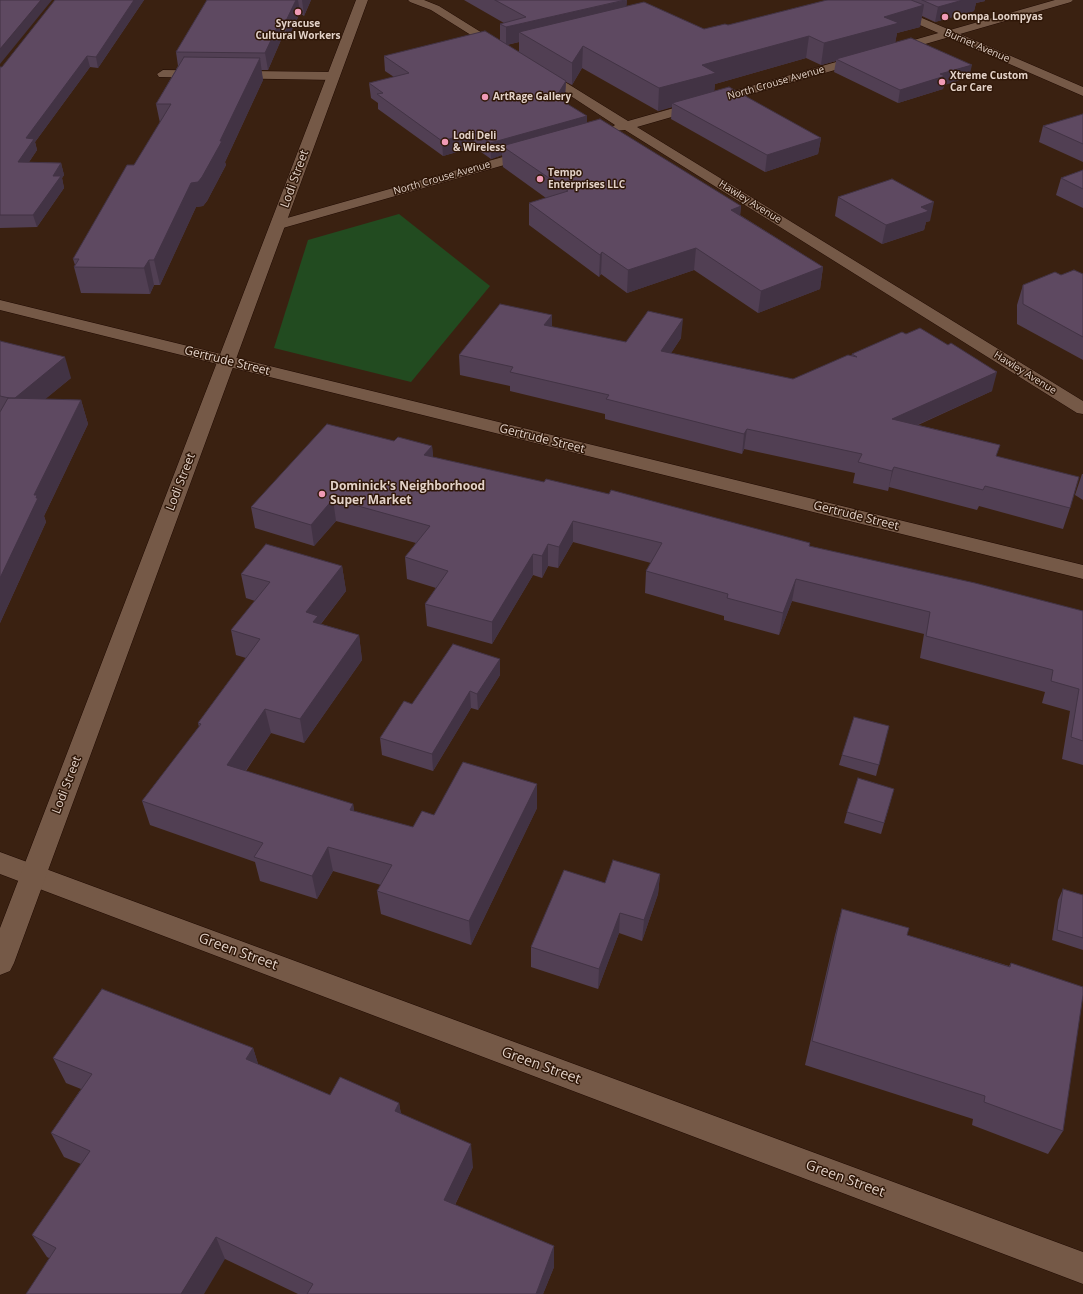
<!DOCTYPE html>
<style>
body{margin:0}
canvas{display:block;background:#3a2111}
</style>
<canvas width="1083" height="1294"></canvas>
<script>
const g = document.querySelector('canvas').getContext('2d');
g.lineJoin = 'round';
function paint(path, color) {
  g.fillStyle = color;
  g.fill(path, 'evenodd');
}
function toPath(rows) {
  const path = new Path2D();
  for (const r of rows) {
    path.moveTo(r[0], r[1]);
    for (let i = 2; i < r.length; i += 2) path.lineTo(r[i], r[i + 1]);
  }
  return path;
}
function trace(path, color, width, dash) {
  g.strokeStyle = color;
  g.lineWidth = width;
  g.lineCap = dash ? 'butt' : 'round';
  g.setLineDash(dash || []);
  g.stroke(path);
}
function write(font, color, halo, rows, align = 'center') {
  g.font = font + ' "Open Sans",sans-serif';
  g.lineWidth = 3;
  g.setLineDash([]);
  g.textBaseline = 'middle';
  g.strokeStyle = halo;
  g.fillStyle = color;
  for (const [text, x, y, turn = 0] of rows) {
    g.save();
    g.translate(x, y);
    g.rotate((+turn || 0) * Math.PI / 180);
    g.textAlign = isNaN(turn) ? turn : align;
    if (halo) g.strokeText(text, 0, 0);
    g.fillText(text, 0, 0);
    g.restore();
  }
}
const green = toPath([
 [399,214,490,286,411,382,274,348,308,240]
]);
const lane = toPath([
 [163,70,334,72,340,76,334,80,159,77,157,74,163,70]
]);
const street = toPath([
 [408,0,424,0,439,6,508,49,506,52,498,52,431,10,410,2,408,0],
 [949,30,953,32,955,34,953,36,637,127,1083,401,1083,414,1077,413,625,130,613,131,611,128,615,125,534,72,540,68,544,69,628,121,949,30],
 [531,149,536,150,538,153,536,156,283,228,278,229,273,228,271,225,273,222,531,149],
 [0,300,1083,565,1083,579,0,310,0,300],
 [0,852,1083,1252,1083,1284,0,874,0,852]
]);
const secondary = toPath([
 [356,0,368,0,14,963,10,971,0,975,0,928,356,0],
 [865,0,880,0,950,30,1055,0,1073,0,1071,2,960,34,1083,87,1083,96,867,2,865,0]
]);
const wall = toPath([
 [55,0,144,0,98,68,90,67,35,142,37,150,29,162,61,163,64,175,62,178,64,188,37,227,0,228,0,67,2,67],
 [207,0,311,0,304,16,300,13,287,40,281,40,268,70,261,70,263,80,225,162,226,165,207,201,203,206,196,207,160,285,154,285,150,294,81,293,74,267,75,265,73,259,134,165,160,123,156,104,178,66,176,52],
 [464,0,627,0,626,6,704,29,728,25,827,0,985,0,985,1,976,3,974,11,935,22,922,16,920,27,897,33,895,43,969,77,944,85,943,89,898,103,834,72,836,61,821,65,806,58,715,84,714,91,821,138,818,154,765,172,671,119,672,107,658,111,582,68,572,85,566,82,565,96,562,101,587,123,741,206,740,215,823,267,820,289,758,313,694,270,627,293,601,274,599,277,529,225,529,203,546,198,503,167,502,155,491,159,474,147,443,156,378,109,378,103,371,98,369,83,394,77,385,71,384,56,500,41,500,24,504,23],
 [519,42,519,53,507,45],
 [1083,114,1083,162,1039,142,1043,126],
 [1083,170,1083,208,1056,195,1061,178],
 [838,197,930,221,926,222,924,230,882,244,835,216],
 [1083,274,1083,360,1017,324,1017,305,1023,285,1061,275],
 [552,315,552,327,626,342,681,338,671,353,793,379,851,356,852,354,992,391,918,425,1000,445,996,456,1070,508,1063,529,979,506,977,510,889,487,888,491,853,483,855,473,744,449,742,454,605,419,605,414,510,391,510,386,460,375,459,355],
 [0,341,71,378,45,399,81,400,88,424,44,516,46,522,0,623],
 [394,441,432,446,433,457,810,543,810,546,1083,611,1083,765,1062,759,1070,711,1042,703,1045,692,920,658,924,634,792,601,779,635,724,620,724,616,645,593,646,571,651,563,573,542,558,568,548,566,542,578,533,575,492,644,427,626,425,604,436,588,407,579,405,557,416,543,336,521,314,546,255,528,251,507],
 [1082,474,1083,474,1083,500,1075,495],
 [342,566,346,591,321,624,359,635,362,660,304,743,271,733,246,771,353,804,354,811,413,827,434,815,537,808,471,945,381,914,377,891,381,885,333,871,317,899,260,881,255,862,150,825,142,801,199,727,198,723,246,658,236,655,231,630,255,601,246,598,241,574],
 [500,659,500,675,478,710,471,708,433,771,382,755,380,738,412,704],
 [889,726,876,776,839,765,842,755],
 [894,789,881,834,844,823,847,812],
 [660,874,658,894,642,941,619,933,598,989,531,967,531,947,605,883],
 [1063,889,1083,895,1083,950,1052,940,1058,900],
 [842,909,907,935,1009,966,1011,963,1063,1131,1048,1154,972,1125,973,1119,805,1065,835,935],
 [253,1048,258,1064,330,1095,399,1103,401,1114,473,1167,455,1205,554,1246,554,1267,543,1294,298,1294,225,1259,49,1258,47,1257,32,1235,81,1164,64,1157,51,1133,81,1089,66,1083,53,1058]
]);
const shadedWall = toPath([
 [41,0,52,0,0,64,0,49],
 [134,0,144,0,98,68,96,57],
 [296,0,298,0,300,13,287,40,285,23],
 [302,0,311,0,304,16],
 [627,0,626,17,519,32,519,42,506,45,506,27],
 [963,0,985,0,985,1,976,3,974,11,935,22,938,7],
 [924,5,920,27,897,33,895,44,836,59,836,61,821,65,824,43,884,17],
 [279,23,281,40,268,70,265,53],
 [809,36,806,58,715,84,714,95,672,103,672,107,658,111,659,88,702,65],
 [583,46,582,68,572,85,572,63],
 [87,56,90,67,35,142,37,150,21,174,18,162,26,138],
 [260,58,263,80,225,162,226,165,207,201,203,206,196,207,160,285,154,260,191,183,220,141],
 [972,65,969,77,944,85,943,89,898,103,900,90,940,74],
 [566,81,565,96,556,112,556,97],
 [587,116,587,131,502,146,502,155,491,159,490,143],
 [474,132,474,147,443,156,442,141],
 [821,138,818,154,765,172,767,155],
 [61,163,64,175,62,178,64,188,37,227,33,215,53,176],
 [934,202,930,221,926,222,924,230,882,244,886,225,921,207],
 [741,206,739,228,731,210],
 [696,248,694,270,627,293,628,270],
 [602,252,601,274,599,277,600,255],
 [149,260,154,285,150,294,144,268],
 [823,267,820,289,758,313,761,291],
 [552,315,552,334,544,325],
 [683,319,681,338,660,370,661,351],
 [65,357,71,378,20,420,13,399],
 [997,372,992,391,888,438,892,419],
 [81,400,88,424,44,516,46,522,0,623,0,578,34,495],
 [747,429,744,449,742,454,744,434],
 [432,446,434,467,424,455],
 [894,467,888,491,892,471],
 [333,499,336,521,314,546,311,525],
 [573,521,573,542,558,568,559,547],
 [548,544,548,566,542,578,542,556],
 [533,554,533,575,492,644,492,622],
 [342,566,346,591,319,626,322,640,306,612],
 [796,579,792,601,779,635,783,613],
 [359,635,362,660,304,743,300,719],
 [500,659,500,675,478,710,477,694],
 [470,691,471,708,433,771,432,754],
 [265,709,271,733,233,789,227,765],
 [537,784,537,808,471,945,469,921],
 [353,804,357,828,350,810],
 [328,847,333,871,317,899,312,876],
 [660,874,658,894,642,941,644,920],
 [620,913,619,933,598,989,599,969],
 [253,1048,261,1073,246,1059],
 [399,1103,403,1127,395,1111],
 [471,1144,473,1167,446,1223,444,1200],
 [216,1237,225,1259,204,1294,181,1294],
 [554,1246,554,1267,543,1294,536,1294]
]);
const building = toPath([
 [0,0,41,0,0,49,0,0],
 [55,0,134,0,96,57,87,56,26,138,34,139,18,162,61,163,53,176,61,176,33,215,0,215,0,67,2,67,55,0],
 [207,0,296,0,285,23,279,23,265,53,176,52,207,0],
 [495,0,625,0,506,27,500,24,526,17,495,0],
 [827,0,911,0,924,5,884,17,899,23,824,43,809,36,702,65,716,73,659,88,583,46,572,63,519,32,644,2,704,29,725,24,728,25,827,0],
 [922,0,963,0,938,7,922,0],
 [485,31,566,81,556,97,587,116,490,143,474,132,442,141,377,94,383,93,369,83,409,73,384,56,485,31],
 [911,38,972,65,940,74,945,76,900,90,836,59,911,38],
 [184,57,260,58,220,141,222,141,202,177,198,182,191,183,154,260,149,260,144,268,74,267,79,259,73,259,127,165,134,165,171,104,156,104,184,57],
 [729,87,821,138,767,155,672,103,729,87],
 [1083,114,1083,144,1043,126,1083,114],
 [600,119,741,206,731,210,823,267,761,291,696,248,628,270,602,252,600,255,529,203,568,191,502,146,600,119],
 [1083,170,1083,189,1061,178,1083,170],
 [892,179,934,202,921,207,929,211,886,225,838,197,892,179],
 [1074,270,1083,274,1083,337,1023,304,1023,285,1055,272,1061,275,1074,270],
 [500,304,552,315,544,325,626,342,648,311,683,319,661,351,793,379,848,355,857,357,852,354,902,332,906,334,920,328,948,345,951,343,997,372,892,419,1000,445,996,456,1079,477,1070,508,985,486,983,490,894,467,892,471,858,462,862,454,747,429,744,434,606,399,609,395,510,372,513,367,459,355,500,304],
 [0,341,65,357,15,398,9,398,0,396,0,341],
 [8,398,81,400,34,495,37,495,36,498,38,498,0,578,0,412,8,398],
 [327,424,394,441,398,437,432,446,424,455,544,482,546,479,609,494,611,490,810,543,809,546,975,583,1083,611,1083,741,1071,737,1079,689,1051,681,1053,670,926,636,930,612,796,579,783,613,727,598,728,594,646,571,662,543,573,521,559,547,548,544,542,556,533,554,492,622,425,604,448,571,405,557,430,526,333,499,311,525,251,507,327,424],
 [266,544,342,566,306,612,318,616,313,622,359,635,300,719,265,709,227,765,353,804,350,810,413,827,422,811,434,815,463,762,537,784,469,921,377,891,392,865,328,847,312,876,254,857,263,843,142,801,201,724,198,723,260,639,231,630,270,582,241,574,266,544],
 [453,644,500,659,477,694,470,691,432,754,380,738,404,701,412,704,453,644],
 [854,717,889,726,879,765,842,755,854,717],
 [858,778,894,789,884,823,847,812,858,778],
 [613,860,660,874,644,920,620,913,599,969,531,947,564,870,605,883,613,860],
 [1063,889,1083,895,1083,938,1057,930,1063,889],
 [842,909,909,928,907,935,1010,967,1011,963,1083,987,1083,995,1063,1131,984,1102,985,1096,812,1041,842,909],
 [102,989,253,1048,246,1059,330,1095,340,1077,399,1103,395,1111,471,1144,444,1200,554,1246,536,1294,307,1294,313,1284,216,1237,181,1294,26,1294,56,1248,32,1235,90,1151,51,1133,92,1074,53,1058,102,989]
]);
const markers = [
 [298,12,4,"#f09ab5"],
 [945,17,4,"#f09ab5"],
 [942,82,4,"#f09ab5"],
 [485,97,4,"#f09ab5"],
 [445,142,4,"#f09ab5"],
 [540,179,4,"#f09ab5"],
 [322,494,4,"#f09ab5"]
];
const farPoinames = [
 ["Oompa Loompyas",953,17],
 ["Syracuse",298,24,"center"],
 ["Cultural Workers",298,36,"center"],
 ["Xtreme Custom",950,76],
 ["Car Care",950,88],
 ["ArtRage Gallery",493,97],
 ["Lodi Deli",453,136],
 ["& Wireless",453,148],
 ["Tempo",548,173],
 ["Enterprises LLC",548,185]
];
const farStreetnames = [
 ["Burnet Avenue",977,46,23],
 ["North Crouse Avenue",776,83,-16],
 ["North Crouse Avenue",442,178,-16],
 ["Hawley Avenue",750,202,32],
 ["Hawley Avenue",1025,373,32]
];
const streetNames = [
 ["Lodi Street",295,179,-70],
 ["Gertrude Street",227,361,14],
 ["Gertrude Street",542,439,14],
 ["Lodi Street",181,482,-69],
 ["Gertrude Street",856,516,14],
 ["Lodi Street",67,785,-69]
];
const poiNames = [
 ["Dominick's Neighborhood",330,487],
 ["Super Market",330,501]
];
const nearStreetnames = [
 ["Green Street",238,952,20],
 ["Green Street",541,1066,20],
 ["Green Street",845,1179,20]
];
paint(green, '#224b20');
trace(lane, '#200a00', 1);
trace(street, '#200a00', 1);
trace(secondary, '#200a00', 1);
paint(lane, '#755947');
paint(street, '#755947');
paint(secondary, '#755947');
paint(wall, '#513f53');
paint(shadedWall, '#423344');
paint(building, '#5e4961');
trace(building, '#423344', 1);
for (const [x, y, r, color] of markers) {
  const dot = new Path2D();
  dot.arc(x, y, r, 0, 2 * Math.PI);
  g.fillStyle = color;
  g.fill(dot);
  trace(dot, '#2f1708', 1.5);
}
write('bold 10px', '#e3d2c8', '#2f1708', farPoinames, 'left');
write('10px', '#e3d2c8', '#2f1708', farStreetnames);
write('12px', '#e3d2c8', '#2f1708', streetNames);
write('bold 12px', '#e3d2c8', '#2f1708', poiNames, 'left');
write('14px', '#e3d2c8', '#2f1708', nearStreetnames);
</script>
